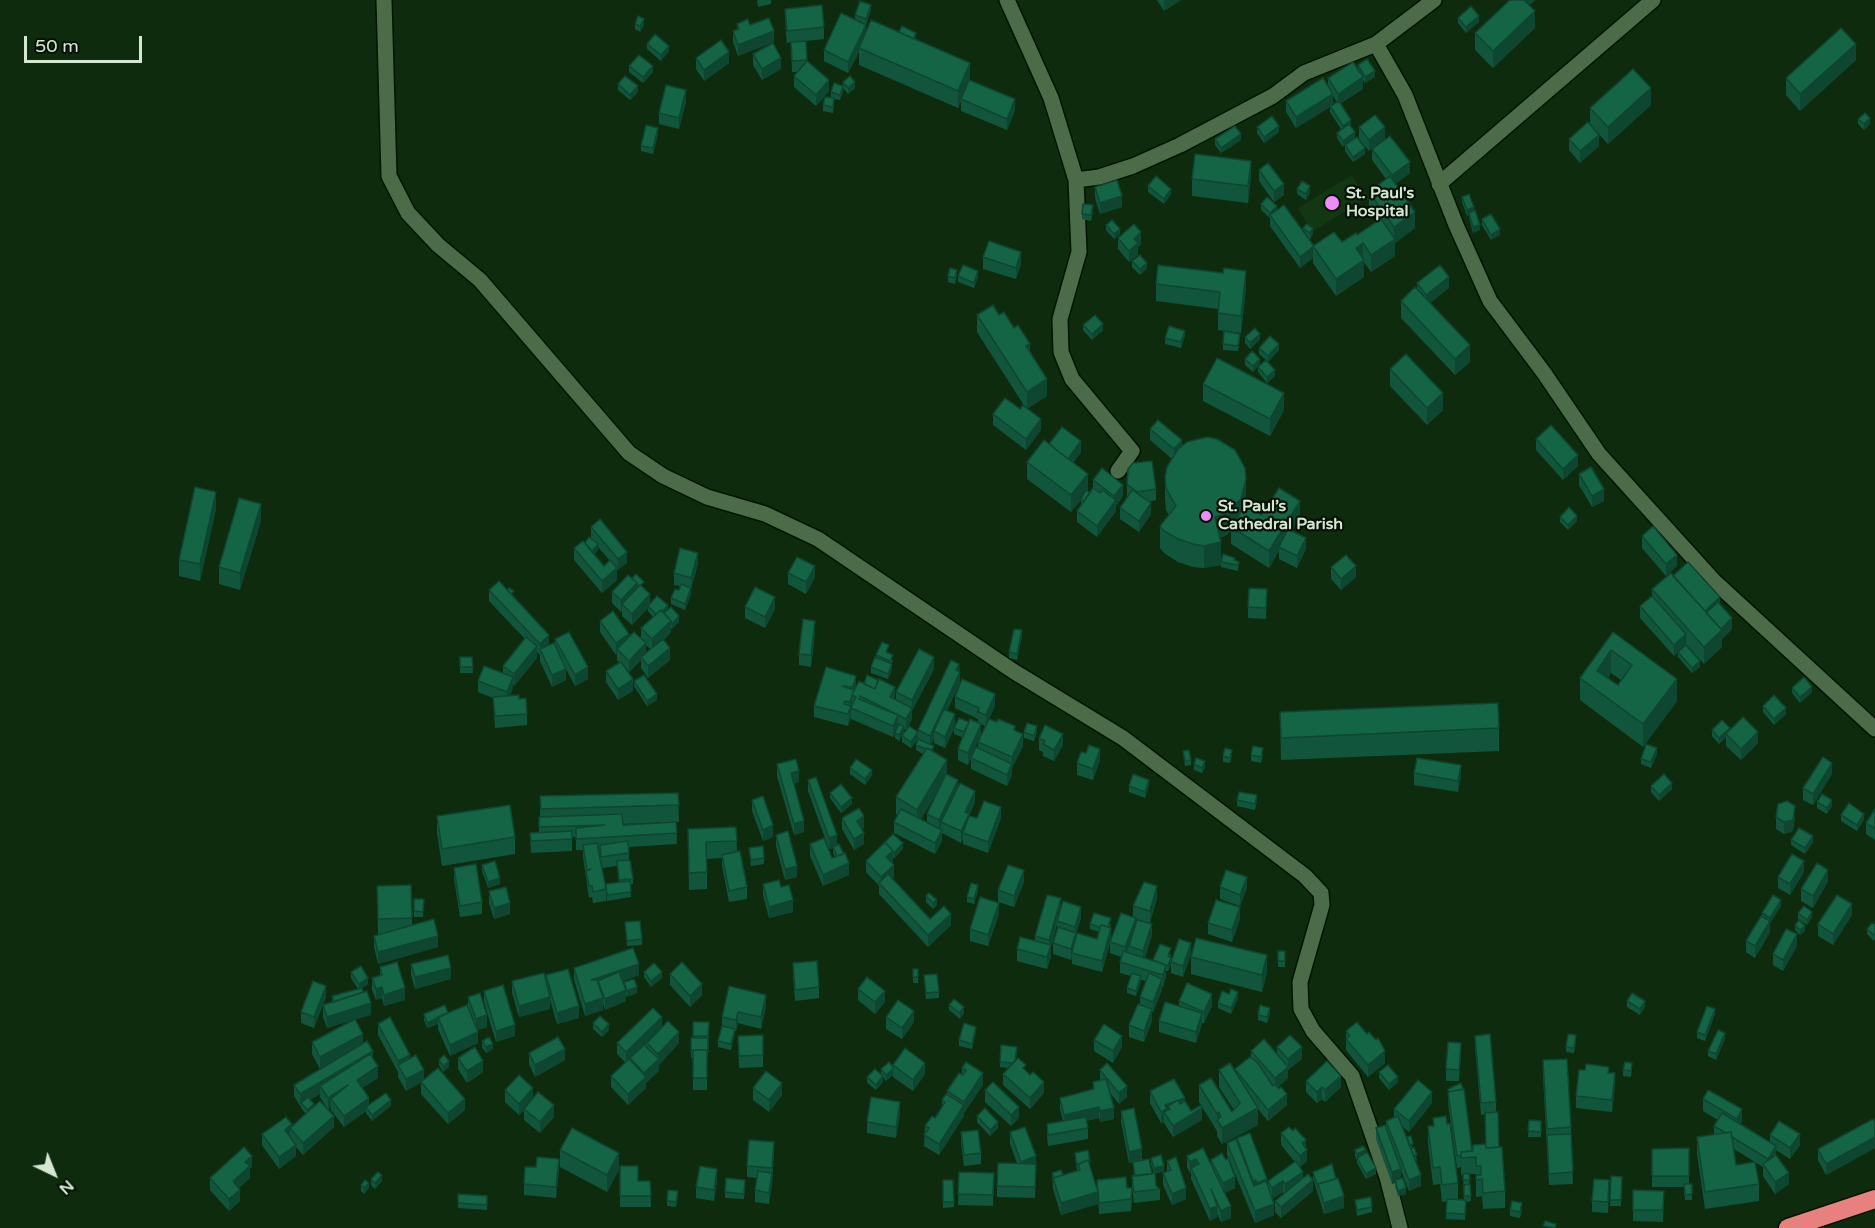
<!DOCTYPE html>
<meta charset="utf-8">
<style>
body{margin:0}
#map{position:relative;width:1875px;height:1228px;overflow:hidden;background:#0e2c0d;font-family:"Varela Round",sans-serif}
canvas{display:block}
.north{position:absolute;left:24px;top:1144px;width:60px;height:60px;-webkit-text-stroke:4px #051105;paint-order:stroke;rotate:137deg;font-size:16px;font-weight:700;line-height:24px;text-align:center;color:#d5e7d3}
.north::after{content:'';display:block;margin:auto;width:21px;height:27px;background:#d5e7d3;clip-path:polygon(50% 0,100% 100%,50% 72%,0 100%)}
.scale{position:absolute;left:24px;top:36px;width:118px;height:27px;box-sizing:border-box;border:3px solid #d5e7d3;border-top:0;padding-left:8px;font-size:18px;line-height:21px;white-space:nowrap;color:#d5e7d3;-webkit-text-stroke:4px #051105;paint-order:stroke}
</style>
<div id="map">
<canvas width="1875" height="1228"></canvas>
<div class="north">N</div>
<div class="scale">50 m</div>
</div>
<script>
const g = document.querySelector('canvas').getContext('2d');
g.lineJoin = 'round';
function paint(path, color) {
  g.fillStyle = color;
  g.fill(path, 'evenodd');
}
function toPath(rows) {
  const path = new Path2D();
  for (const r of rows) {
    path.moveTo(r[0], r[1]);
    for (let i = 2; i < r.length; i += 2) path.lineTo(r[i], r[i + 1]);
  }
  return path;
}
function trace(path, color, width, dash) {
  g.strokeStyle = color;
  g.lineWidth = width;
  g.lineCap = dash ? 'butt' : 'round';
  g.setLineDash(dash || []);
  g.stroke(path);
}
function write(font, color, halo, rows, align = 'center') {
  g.font = font + ' "Varela Round",sans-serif';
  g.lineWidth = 4.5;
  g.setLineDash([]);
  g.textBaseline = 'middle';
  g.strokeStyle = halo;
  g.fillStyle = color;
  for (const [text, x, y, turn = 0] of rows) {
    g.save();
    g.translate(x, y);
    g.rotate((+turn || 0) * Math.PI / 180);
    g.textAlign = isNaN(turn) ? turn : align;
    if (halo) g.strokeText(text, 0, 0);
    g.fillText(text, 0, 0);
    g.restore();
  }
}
const built = toPath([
 [1352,175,1366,198,1312,232,1298,208]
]);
const street = toPath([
 [384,0,389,176,408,213,438,245,480,280,629,453,663,476,707,497,765,514,818,539,1013,671,1123,738,1305,876,1321,893,1322,905,1300,982,1301,1009,1313,1031,1352,1076,1387,1177,1400,1228],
 [1007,0,1051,98,1076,180,1079,252,1060,319,1061,352,1072,379,1132,451,1118,471],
 [1376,44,1405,95,1456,225,1490,301,1544,373,1599,454,1714,581,1875,729],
 [1076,180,1099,177,1133,166,1180,145,1273,96,1304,73,1376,44,1434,0],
 [1439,184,1653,0]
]);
const highway = toPath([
 [1788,1228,1875,1199]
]);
const wall = toPath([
 [757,0,771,0,771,4,758,7],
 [1157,0,1181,0,1164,11],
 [1510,0,1535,0,1529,5,1535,28,1493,68,1475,50,1475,33],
 [785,9,824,27,824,39,805,41,807,61,829,91,816,106,794,87,794,76,797,72,792,72,791,42,787,43,785,21],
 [871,11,866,25,866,31,899,32,916,38,916,40,970,80,1015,110,1007,130,961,111,961,101,958,108,859,65,859,52,848,73,824,61,824,50,855,19,855,15],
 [1458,18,1479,22,1466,33,1458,23],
 [635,24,644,25,640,32,635,29],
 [737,24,750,25,774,42,738,56,733,42,733,31,737,29],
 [647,44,669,51,661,61,647,49],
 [753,54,781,69,762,80,753,65],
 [696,58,729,63,704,81,696,69],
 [1856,60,1800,111,1786,95,1786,78],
 [1358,65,1375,77,1365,83,1363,80,1363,89,1341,103,1351,126,1351,127,1355,138,1365,154,1353,162,1345,151,1345,145,1343,147,1337,138,1337,133,1341,129,1330,112,1330,107,1296,128,1286,112,1286,101,1328,87,1328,78,1358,69],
 [1333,96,1337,102,1333,105],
 [629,66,653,72,643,83,629,72],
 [843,82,855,88,848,94,843,88,843,91,840,100,834,99,833,113,823,111,823,105,831,98,831,92,843,86],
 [618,84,638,92,630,100,618,90],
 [686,101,679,129,659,124,659,113],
 [1651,105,1608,144,1590,125,1590,108],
 [1858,119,1870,124,1864,130,1858,124],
 [1257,127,1279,132,1264,143,1257,133],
 [1359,127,1385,138,1369,151,1359,139],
 [658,134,653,154,641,151,641,146],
 [1215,139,1241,140,1221,153,1215,145],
 [1569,139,1599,146,1580,163,1569,150],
 [1372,149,1410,173,1395,184,1415,228,1395,243,1395,256,1371,272,1364,262,1364,277,1336,296,1313,263,1313,258,1300,268,1270,226,1270,218,1261,210,1261,204,1277,210,1303,231,1303,229,1313,234,1310,239,1308,238,1314,246,1342,242,1357,235,1377,221,1369,208,1369,192,1386,179,1372,160],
 [1259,170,1284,195,1274,202,1259,181],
 [1251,178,1248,203,1192,196,1192,179],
 [1148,186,1171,194,1164,204,1148,192],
 [1095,187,1122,207,1100,214,1095,198],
 [1297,189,1310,192,1306,200,1297,194],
 [1462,197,1474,211,1480,230,1473,233,1469,218,1469,215,1467,216,1462,202],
 [1093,211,1091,221,1082,219,1082,214],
 [1482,219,1500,235,1491,240,1482,225],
 [1106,225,1120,234,1114,239,1106,230],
 [1118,238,1141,244,1138,247,1138,255,1129,262,1118,249],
 [983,257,1021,264,1016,279,983,269],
 [1132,261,1147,268,1140,275,1132,267],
 [957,275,955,284,948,282,948,276],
 [958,276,978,277,974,288,958,282],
 [1417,283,1449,288,1430,303,1470,362,1455,375,1401,318,1401,301,1417,289],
 [1156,284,1246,288,1241,333,1218,330,1218,309,1156,301],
 [977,315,999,315,1030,353,1047,396,1028,408,1041,430,1026,450,993,425,993,414,1020,409,1025,407,977,332],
 [1083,325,1103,330,1092,340,1083,330],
 [1185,336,1181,348,1165,344,1165,338],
 [1245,337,1260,339,1250,349,1245,343],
 [1240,339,1238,351,1223,350,1223,344],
 [1259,348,1279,350,1268,362,1275,376,1267,383,1258,372,1258,367,1266,360,1259,354],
 [1245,359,1260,364,1253,372,1245,365],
 [1390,369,1443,410,1427,425,1390,386],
 [1203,384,1284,410,1270,436,1203,401],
 [1150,429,1182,446,1246,501,1245,505,1262,515,1300,518,1292,531,1306,549,1297,568,1279,559,1279,551,1269,568,1231,544,1231,531,1225,536,1220,538,1221,561,1235,561,1239,562,1238,571,1221,567,1221,565,1204,568,1193,567,1178,562,1164,553,1160,548,1160,526,1169,515,1166,510,1165,499,1165,477,1172,459,1150,440],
 [1536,439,1578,466,1563,480,1536,450],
 [1049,444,1081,452,1073,463,1087,491,1090,493,1093,488,1093,480,1123,496,1116,506,1116,511,1097,537,1077,522,1077,511,1081,505,1081,500,1071,512,1027,479,1027,462],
 [1579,474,1604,501,1592,507,1579,485],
 [1127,484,1156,489,1156,500,1149,502,1151,514,1139,532,1120,519,1120,508,1128,496,1127,496],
 [216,509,200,581,179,576,179,560],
 [1560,517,1577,521,1568,530,1560,522],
 [261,521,240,590,219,584,219,567],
 [591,527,627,563,617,570,617,580,602,593,574,560,574,548,585,543,591,538],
 [598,547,610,561,604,566,594,554,598,550],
 [1642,536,1677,566,1666,576,1642,548],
 [698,564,691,589,691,594,685,610,671,604,671,598,679,590,680,586,674,585,674,573],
 [1331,567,1356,577,1341,590,1331,579],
 [788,573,815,577,806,594,788,584],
 [628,575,644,588,650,603,668,610,679,622,671,629,671,632,664,640,670,660,648,678,641,668,641,660,629,672,625,667,633,691,618,700,606,682,606,671,619,662,617,660,617,654,616,655,600,632,600,621,629,638,641,639,641,628,653,617,648,611,648,608,632,625,622,616,622,611,621,612,612,603,612,592],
 [646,645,650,649,646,653],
 [1673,576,1720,605,1732,629,1722,639,1722,647,1704,664,1686,644,1700,667,1692,673,1678,657,1678,653,1674,656,1640,618,1640,606,1652,597,1652,589],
 [1267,589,1266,619,1248,618,1248,607],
 [489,590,514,597,549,645,555,647,555,639,588,679,575,686,566,669,566,680,552,687,540,661,540,655,537,652,537,658,514,686,513,684,513,688,510,695,519,699,527,714,527,725,495,728,493,698,478,692,478,681,503,673,503,666,525,639,489,601],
 [745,607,775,609,765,628,745,618],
 [815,632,811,667,799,665,799,654],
 [1613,632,1677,701,1643,747,1580,700,1580,678],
 [1611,673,1621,680,1618,685,1608,678],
 [1022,636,1017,660,1009,658,1009,652],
 [889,651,888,653,893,661,891,663,892,669,888,679,871,673,871,667,876,658,876,655],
 [460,657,472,657,473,673,460,673],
 [959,664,960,683,947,710,955,725,969,722,978,722,978,719,955,708,955,697,995,706,989,719,1015,731,1023,746,1012,768,1012,775,1007,786,971,769,971,759,968,765,958,760,958,749,962,737,954,734,954,729,945,748,934,743,934,739,931,745,934,752,947,775,958,787,975,802,969,816,977,818,1001,818,988,853,963,844,963,838,961,843,942,833,942,841,935,854,894,833,894,822,897,815,896,814,896,797,923,754,916,750,916,745,918,739,911,748,902,742,902,736,906,730,904,729,899,741,895,738,895,734,893,737,851,719,851,709,851,717,848,726,814,717,814,706,826,667,856,688,895,698,895,700,896,700,896,692,934,669,912,711,912,719,907,729,918,731],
 [981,724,985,726,978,742,978,748,974,751],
 [939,789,927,814,927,822,921,819],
 [634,681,657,700,647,706,634,686],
 [1792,688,1812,692,1800,703,1792,693],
 [1763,706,1786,714,1774,725,1763,712],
 [1280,712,1499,728,1499,751,1281,760],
 [1712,730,1730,730,1758,743,1741,760,1726,746,1726,737,1719,744,1712,736],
 [1024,732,1037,732,1034,741,1024,738],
 [1039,738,1063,745,1054,761,1043,756,1043,752,1039,750],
 [1183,751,1191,760,1191,765,1185,766],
 [1263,754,1261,763,1251,761,1251,755],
 [1657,754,1651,768,1641,764,1641,759],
 [1232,755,1230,763,1223,762,1223,756],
 [1100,760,1093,780,1077,775,1077,763],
 [777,764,799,782,794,784,804,832,794,835,777,776],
 [1194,764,1205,767,1202,773,1194,770],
 [850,768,872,775,865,785,850,774],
 [1414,773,1461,776,1458,792,1414,785],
 [1832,774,1813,805,1803,800,1803,788],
 [808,780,849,875,823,886,810,856,810,844,832,858,835,857,833,853,833,848,829,849,808,791],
 [1149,785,1145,798,1129,792,1129,786],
 [1651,786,1672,789,1659,801,1651,792],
 [678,793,679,822,676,822,677,844,629,847,629,860,633,879,633,884,630,885,631,897,607,901,606,893,606,901,593,903,592,897,589,898,583,857,583,850,576,850,576,837,572,837,572,851,531,853,530,833,539,833,539,817,540,817,540,796],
 [674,822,623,825,622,824],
 [617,866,619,883,606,887,602,868],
 [830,793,852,804,841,813,830,798],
 [752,800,773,837,763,841,752,811],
 [1237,800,1257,801,1255,810,1237,806],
 [1817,802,1832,806,1827,814,1817,808],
 [1875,809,1875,840,1866,834,1866,823],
 [1841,815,1864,819,1857,831,1841,821],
 [437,816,515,837,515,854,442,866,437,833],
 [1776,817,1795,817,1793,831,1784,834,1776,829],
 [842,818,864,828,862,829,864,844,854,850,842,829],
 [736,827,737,852,747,887,747,899,729,902,722,866,722,858,707,859,707,889,689,890,688,829],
 [776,835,797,877,785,880,776,846],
 [1791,840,1813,842,1805,854,1791,845],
 [749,848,764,858,764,864,751,866],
 [903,849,893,858,893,862,892,863,894,877,892,878,930,919,951,925,928,947,879,894,879,886,866,872,866,861],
 [482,865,500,884,488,888,482,871],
 [454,868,482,902,482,914,460,917,454,879],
 [1804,872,1790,895,1778,888,1778,877],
 [1828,881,1813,908,1801,901,1801,889],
 [1024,882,1014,907,998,902,998,890],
 [763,884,781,887,793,912,769,918,763,895],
 [411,885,412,925,438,947,378,964,374,947,374,936,378,935,377,886],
 [1220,887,1247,888,1240,906,1220,899],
 [489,891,510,914,494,919,489,903],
 [978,891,974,904,967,902,967,897],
 [926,896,937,905,933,909,926,902],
 [1157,898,1150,923,1136,919,1136,924,1152,935,1145,958,1153,961,1153,960,1171,954,1170,957,1171,961,1191,954,1183,977,1171,973,1171,964,1168,971,1166,971,1166,976,1163,987,1162,986,1162,990,1152,1013,1152,1021,1144,1042,1129,1037,1129,1025,1140,1005,1140,997,1146,981,1141,980,1136,996,1127,993,1127,988,1131,976,1120,973,1120,962,1121,957,1110,953,1110,943,1102,972,1072,964,1072,957,1071,960,1053,954,1053,943,1057,930,1057,924,1051,947,1051,957,1047,969,1017,961,1017,949,1035,941,1035,936,1061,908,1081,918,1076,934,1076,937,1097,939,1099,932,1090,929,1090,924,1111,924,1110,927,1111,939,1133,917,1133,906],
 [414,899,424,899,423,917,414,917],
 [1781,906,1770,923,1770,932,1755,958,1746,952,1746,941,1762,916,1762,913],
 [1798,913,1812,917,1807,925,1798,919],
 [999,914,988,946,970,941,970,929],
 [1852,915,1833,945,1818,936,1818,924],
 [1240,919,1232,942,1208,934,1208,923],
 [625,922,642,939,642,945,627,946],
 [1795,925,1805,931,1800,935,1795,930],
 [1875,925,1875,939,1874,941,1867,934,1867,929],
 [1797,946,1783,971,1773,965,1773,954],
 [1278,951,1285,951,1285,967,1278,967],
 [1191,957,1267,972,1262,992,1191,974],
 [793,963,819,987,819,998,795,1001,793,974],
 [411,964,451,979,415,989,411,975],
 [380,967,405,1000,384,1006,382,998,376,1000,372,990,372,978,380,976],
 [574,968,639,975,623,981,624,984,637,993,627,997,626,995,626,1001,605,1010,603,1003,603,1010,585,1016,574,980],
 [913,969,918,969,918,983,913,983],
 [351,972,368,984,360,989,371,1015,355,1019,363,1043,373,1059,378,1078,362,1088,369,1105,391,1106,372,1121,366,1113,366,1111,344,1127,331,1110,331,1107,328,1109,334,1127,303,1155,296,1147,296,1156,279,1169,262,1145,262,1134,292,1127,306,1114,301,1108,301,1105,300,1106,294,1096,294,1085,320,1069,312,1054,312,1042,355,1019,327,1028,323,1017,323,1005,314,1028,301,1023,301,1012,326,997,323,1005,332,1002,332,996,358,989,351,978],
 [320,1094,320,1097,327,1108,314,1107,310,1100],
 [644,972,662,978,651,987,644,977],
 [670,974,702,995,690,1007,670,985],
 [546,975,579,1018,557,1024,550,1000,550,1009,519,1017,512,993,512,981,546,982],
 [924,975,939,992,939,998,926,999],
 [729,986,766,1006,761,1029,738,1023,736,1031,735,1031,731,1050,718,1047,718,1041,722,1026,722,1017],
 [858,989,885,1002,875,1014,858,1000],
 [484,991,515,1036,496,1042,484,1002],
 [468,997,487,1027,478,1030,478,1043,450,1056,438,1029,438,1024,427,1028,424,1020,424,1014,448,1013,468,1008],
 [1238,998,1231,1014,1218,1008,1218,1003],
 [1179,1001,1212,1006,1204,1023,1202,1023,1196,1043,1159,1032,1159,1021,1179,1006],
 [1627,1001,1645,1007,1640,1015,1627,1007],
 [949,1005,964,1013,960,1019,949,1010],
 [1270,1014,1267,1023,1258,1020,1258,1015],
 [1715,1014,1705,1041,1697,1038,1697,1032],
 [886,1017,914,1022,902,1039,886,1029],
 [693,1022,709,1022,708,1057,707,1058,707,1090,693,1090,693,1058,691,1058,691,1038,693,1038],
 [593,1023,609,1030,602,1037,593,1029],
 [378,1024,410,1059,424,1080,465,1110,448,1124,421,1094,421,1082,406,1091,398,1077,398,1072,378,1035],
 [662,1027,679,1043,659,1065,659,1071,646,1083,646,1088,628,1105,611,1087,611,1076,625,1062,617,1054,617,1043],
 [1346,1031,1385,1063,1368,1077,1346,1050],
 [976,1032,972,1049,959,1046,959,1040],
 [738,1036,763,1055,763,1067,739,1068],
 [1475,1036,1496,1102,1496,1113,1499,1147,1505,1191,1505,1208,1483,1209,1482,1196,1476,1197,1476,1174,1469,1174,1471,1201,1466,1202,1465,1220,1446,1219,1447,1201,1442,1202,1440,1184,1433,1185,1428,1143,1428,1126,1433,1126,1433,1118,1447,1124,1458,1183,1458,1200,1464,1200,1463,1175,1461,1175,1461,1167,1457,1168,1448,1103,1448,1089,1472,1151,1485,1144,1485,1114,1481,1115,1475,1047],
 [1725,1039,1716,1060,1708,1056,1708,1051],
 [1094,1040,1122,1047,1113,1063,1094,1051],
 [482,1041,493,1049,486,1053,482,1047],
 [1576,1041,1574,1053,1566,1052,1566,1047],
 [1277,1047,1302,1059,1288,1070,1288,1078,1278,1087,1287,1105,1268,1121,1258,1109,1258,1125,1222,1144,1217,1136,1217,1130,1217,1131,1199,1102,1199,1085,1232,1112,1234,1110,1219,1087,1219,1070,1235,1071,1235,1069,1251,1057,1251,1051,1277,1054],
 [529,1053,565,1060,535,1077,529,1064],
 [1017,1053,1016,1059,1044,1093,1030,1109,1003,1085,1003,1074,1008,1068,1000,1067,1000,1062],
 [1461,1054,1459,1081,1446,1081,1446,1069],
 [458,1058,483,1072,467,1083,458,1069],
 [439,1060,449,1067,443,1072,439,1065],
 [1543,1060,1571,1127,1573,1184,1549,1185,1543,1077],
 [893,1065,925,1074,913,1091,893,1077,893,1075,886,1081,883,1077,883,1082,876,1090,867,1083,867,1077,881,1075,881,1069,893,1067],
 [962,1068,983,1085,964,1113,964,1116,939,1155,924,1146,925,1126,935,1118,942,1107,942,1100,947,1094,947,1091,962,1075],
 [1632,1069,1631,1077,1623,1076,1623,1070],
 [1100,1070,1127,1097,1119,1104,1110,1093,1114,1119,1100,1122,1099,1118,1086,1121,1088,1128,1088,1139,1048,1146,1047,1136,1047,1124,1063,1121,1060,1109,1060,1098,1093,1090,1093,1082,1100,1081],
 [1379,1072,1398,1082,1389,1090,1379,1078],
 [1609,1073,1615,1084,1612,1112,1576,1108,1576,1096],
 [1306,1081,1341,1087,1325,1102,1322,1099,1317,1103,1306,1092],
 [753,1088,782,1095,769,1112,753,1100],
 [505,1090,533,1097,554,1117,540,1133,524,1120,524,1110,519,1115,505,1102],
 [985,1090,1019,1118,1011,1126,985,1102],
 [1150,1091,1185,1101,1191,1111,1202,1120,1173,1137,1164,1123,1164,1122,1161,1123,1150,1103],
 [1703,1099,1742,1121,1740,1124,1770,1143,1770,1135,1800,1145,1790,1159,1776,1150,1776,1155,1789,1184,1775,1194,1763,1176,1763,1167,1755,1162,1759,1184,1759,1201,1705,1209,1697,1154,1697,1137,1714,1135,1714,1126,1718,1120,1703,1111],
 [1734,1149,1755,1162,1736,1165],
 [1432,1103,1409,1132,1403,1127,1407,1138,1413,1148,1417,1160,1416,1161,1421,1186,1409,1191,1400,1168,1401,1178,1406,1194,1398,1196,1395,1186,1395,1183,1392,1184,1376,1139,1376,1128,1386,1128,1386,1121,1394,1118,1394,1109],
 [1121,1111,1142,1160,1152,1174,1154,1174,1151,1164,1151,1158,1164,1171,1155,1174,1156,1186,1160,1189,1160,1200,1134,1203,1132,1187,1132,1176,1134,1176,1133,1162,1129,1163,1121,1122],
 [900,1113,896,1138,867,1133,867,1122],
 [977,1116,998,1128,990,1136,977,1122],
 [1529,1120,1541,1121,1541,1137,1528,1137],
 [1875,1122,1875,1148,1826,1175,1818,1160,1818,1149],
 [961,1132,981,1153,981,1164,964,1166,961,1143],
 [1010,1132,1036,1156,1035,1198,997,1197,997,1186,1017,1163,1010,1144],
 [1281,1133,1306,1148,1307,1161,1300,1167,1303,1178,1313,1191,1281,1218,1275,1212,1275,1201,1284,1194,1283,1192,1272,1199,1274,1215,1255,1223,1229,1159,1235,1188,1225,1193,1231,1218,1221,1222,1217,1214,1217,1217,1210,1221,1191,1179,1191,1172,1190,1173,1187,1167,1187,1156,1211,1164,1211,1160,1226,1160,1228,1158,1227,1154,1227,1143,1237,1142,1237,1138,1267,1179,1268,1187,1268,1181,1295,1162,1281,1145],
 [1689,1148,1689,1184,1692,1184,1692,1200,1685,1200,1684,1187,1652,1187,1652,1149],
 [560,1150,619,1170,607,1192,560,1167],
 [1355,1150,1366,1153,1376,1174,1366,1179,1357,1163,1357,1160,1355,1156],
 [774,1153,772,1184,769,1204,755,1202,755,1190,757,1178,747,1177,747,1166],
 [1075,1153,1090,1162,1090,1167,1097,1191,1097,1180,1127,1188,1132,1199,1131,1211,1099,1214,1098,1196,1098,1204,1061,1215,1053,1189,1052,1173,1063,1175,1078,1171,1077,1170,1075,1159],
 [1167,1161,1186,1199,1172,1205,1163,1185,1163,1173,1167,1172],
 [620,1166,638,1181,650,1181,651,1207,620,1207],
 [252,1167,250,1169,250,1178,239,1188,240,1201,229,1211,210,1190,210,1178],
 [536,1167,559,1170,556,1198,524,1195,524,1184],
 [959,1172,994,1173,993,1206,958,1205],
 [1313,1172,1344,1208,1324,1214,1313,1178],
 [1611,1176,1622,1177,1621,1206,1610,1206],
 [371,1179,382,1181,375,1189,371,1185],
 [717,1180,714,1201,696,1198,696,1187],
 [943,1180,953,1180,954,1207,943,1208],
 [361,1185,369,1188,364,1194,361,1191],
 [745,1185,744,1199,725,1198,725,1192],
 [1633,1190,1664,1191,1663,1222,1633,1221],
 [1609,1192,1608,1213,1592,1212,1592,1201],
 [458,1194,487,1196,487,1210,458,1208],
 [678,1196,676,1207,667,1206,667,1201],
 [1355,1200,1372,1207,1372,1212,1357,1216],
 [1522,1209,1520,1218,1510,1216,1510,1210]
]);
const shadedWall = toPath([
 [1164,0,1181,0,1164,11],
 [1524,0,1535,0,1524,10],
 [871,5,871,11,866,25,866,19],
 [1535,11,1535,28,1493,68,1493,51],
 [1479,16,1479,22,1466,33,1466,27],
 [644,19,644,25,640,32,640,26],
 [866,25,866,36,859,48,859,52,848,73,848,62],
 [774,31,774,42,738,56,738,45],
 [1856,44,1856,60,1800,111,1800,94],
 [669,46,669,51,661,61,661,55],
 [729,52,729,63,704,81,704,70],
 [781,58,781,69,762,80,762,69],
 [970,63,970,80,958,108,958,91],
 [653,66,653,72,643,83,643,77],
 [1375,71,1375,77,1365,83,1365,77],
 [1363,77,1363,89,1338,105,1338,94],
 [829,80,829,91,816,106,816,95],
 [855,82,855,88,848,94,848,88],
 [638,86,638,92,630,100,630,95],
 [843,86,843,91,840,100,840,95],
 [1651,88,1651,105,1608,144,1608,127],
 [686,90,686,101,679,129,679,118],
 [1333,94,1333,105,1296,128,1296,117],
 [1015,99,1015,110,1007,130,1007,119],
 [1870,118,1870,124,1864,130,1864,124],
 [1351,120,1351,126,1343,131,1343,126],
 [1279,126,1279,132,1264,143,1264,137],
 [1385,127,1385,138,1369,151,1369,140],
 [658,128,658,134,653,154,653,148],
 [1355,132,1355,138,1343,147,1343,141],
 [1241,134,1241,140,1221,153,1221,148],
 [1599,135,1599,146,1580,163,1580,151],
 [1365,148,1365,154,1353,162,1353,157],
 [1251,161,1251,178,1248,203,1248,186],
 [1410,162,1410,173,1392,187,1392,175],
 [1284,184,1284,195,1274,202,1274,191],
 [1310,186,1310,192,1306,200,1306,194],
 [1171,189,1171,194,1164,204,1164,199],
 [1122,196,1122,207,1100,214,1100,203],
 [1277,206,1277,212,1270,215,1270,213],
 [1474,207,1474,213,1469,213,1469,215,1467,216,1467,210],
 [1415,212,1415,228,1395,243,1395,256,1371,272,1371,255,1394,240,1394,227],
 [1480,225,1480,230,1473,233,1473,227],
 [1313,228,1313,234,1310,239,1310,233],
 [1120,229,1120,234,1114,239,1114,234],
 [1500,229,1500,235,1491,240,1491,235],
 [1141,232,1141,244,1138,247,1138,255,1129,262,1129,251,1134,239],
 [1363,243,1363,260,1356,248],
 [1313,247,1313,258,1300,268,1300,257],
 [1021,252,1021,264,1016,279,1016,268],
 [1364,260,1364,277,1336,296,1336,279],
 [1147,263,1147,268,1140,275,1140,269],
 [978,271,978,277,974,288,974,283],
 [1246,271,1246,288,1241,333,1241,316],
 [1449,277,1449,288,1426,306,1426,295],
 [1103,324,1103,330,1092,340,1092,334],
 [1185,331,1185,336,1181,348,1181,342],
 [1260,334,1260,339,1250,349,1250,343],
 [1030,344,1030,361,1026,346],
 [1279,344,1279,350,1268,362,1268,356],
 [1470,345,1470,362,1455,375,1455,359],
 [1260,359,1260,364,1253,372,1253,366],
 [1275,370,1275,376,1267,383,1267,377],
 [1047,379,1047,396,1027,409,1027,392],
 [1284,393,1284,410,1270,436,1270,419],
 [1443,393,1443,410,1427,425,1427,408],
 [1041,419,1041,430,1026,450,1026,439],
 [1182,440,1182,451,1174,461,1174,449],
 [1081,441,1081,452,1067,470,1067,459],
 [1578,455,1578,466,1563,480,1563,469],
 [1088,474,1088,491,1071,512,1071,495],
 [1246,479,1246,501,1241,521,1231,527,1231,531,1225,536,1215,540,1215,517],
 [1123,485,1123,496,1116,506,1116,511,1097,537,1097,526,1114,502,1114,496],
 [1604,489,1604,501,1592,507,1592,496],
 [216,492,216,509,200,581,200,564],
 [1300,501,1300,518,1281,548,1279,547,1279,551,1269,568,1269,551],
 [1151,503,1151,514,1139,532,1139,521],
 [261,504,261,521,240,590,240,573],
 [1577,516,1577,521,1568,530,1568,525],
 [1306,538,1306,549,1297,568,1297,556],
 [1221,542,1221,565,1204,568,1204,546],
 [598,544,598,550,592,557,592,552],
 [627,552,627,563,618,570,618,559],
 [698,553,698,564,691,589,691,578],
 [1677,555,1677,566,1666,576,1666,564],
 [815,566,815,577,806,594,806,582],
 [1356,566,1356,577,1341,590,1341,579],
 [617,568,617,580,602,593,602,581],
 [637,583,637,595,622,604,622,611,621,612,621,600],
 [691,588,691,594,685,610,685,604],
 [650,594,650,605,648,606,648,608,632,625,632,614],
 [775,597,775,609,765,628,765,617],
 [1720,597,1720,609,1710,618,1703,613],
 [668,605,668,611,658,616],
 [679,616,679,622,672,629,672,624],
 [1732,618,1732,629,1722,639,1722,647,1704,664,1704,647,1720,629],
 [671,621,671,632,652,651,652,639],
 [815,621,815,632,811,667,811,655],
 [1022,630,1022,636,1017,660,1017,654],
 [629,634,629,645,617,649,617,654,616,655,616,643],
 [1686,634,1686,645,1674,656,1674,645],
 [549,635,549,646,540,649,540,655,540,644],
 [646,643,646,654,641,657,641,660,629,672,629,661],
 [537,646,537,658,514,686,514,674],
 [670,648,670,660,648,678,648,666],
 [1611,650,1611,673,1598,691,1597,671],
 [934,657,934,669,912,711,912,700],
 [1700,661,1700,667,1692,673,1692,668],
 [892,664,892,669,888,679,888,674],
 [959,664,960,683,937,733,934,731,934,739,930,747,930,736],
 [588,667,588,679,575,686,575,675],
 [566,669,566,680,552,687,552,675],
 [856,676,856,687,852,695,851,717,848,726,850,702],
 [513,677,513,688,507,704,507,692],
 [633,679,633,691,618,700,618,689],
 [1677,679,1677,701,1643,747,1643,724],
 [895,687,895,698,890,709,890,697],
 [1812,687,1812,692,1800,703,1800,697],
 [657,694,657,700,647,706,647,701],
 [995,694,995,706,986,726,986,715],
 [912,708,912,719,906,730,906,719],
 [1786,708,1786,714,1774,725,1774,719],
 [955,714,955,726,945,748,945,737],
 [898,715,898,727,893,737,893,726],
 [981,724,981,735,968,765,968,753],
 [1037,726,1037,732,1034,741,1034,736],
 [904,727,904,733,899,741,899,735],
 [1730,728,1730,734,1726,734,1726,737,1719,744,1719,738],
 [1758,732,1758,743,1741,760,1741,749],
 [918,733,918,739,911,748,911,742],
 [1023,734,1023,746,1012,768,1012,775,1007,786,1007,775,1012,764,1012,757],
 [1063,734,1063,745,1054,761,1054,750],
 [1657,748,1657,754,1651,768,1651,762],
 [1100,749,1100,760,1093,780,1093,769],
 [947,760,947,776,917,826,917,810],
 [1205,761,1205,767,1202,773,1202,768],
 [1832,763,1832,774,1813,805,1813,794],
 [1461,765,1461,776,1458,792,1458,781],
 [872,770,872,775,865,785,865,779],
 [799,771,799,782,791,785,791,773],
 [958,780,958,791,941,822,941,826,939,831,939,820],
 [1149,780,1149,785,1145,798,1145,792],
 [1672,783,1672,789,1659,801,1659,795],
 [975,791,975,802,969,815,969,825,963,833,963,838,961,843,961,831,965,812],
 [852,798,852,804,841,813,841,807],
 [1832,800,1832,806,1827,814,1827,808],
 [1795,806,1793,831,1784,834,1784,822],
 [1001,807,1001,818,988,853,988,842],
 [1864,814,1864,819,1857,831,1857,825],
 [864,816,864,828,857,832,857,821],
 [804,821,804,832,794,835,794,824],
 [773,825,773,837,763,841,763,830],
 [942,830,942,841,935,854,935,843],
 [864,833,864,844,854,850,854,839],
 [837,835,837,846,829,849,829,838],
 [1813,836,1813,842,1805,854,1805,848],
 [903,843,903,849,894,859,894,853],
 [893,851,893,862,886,869,886,857],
 [1804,861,1804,872,1790,895,1790,884],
 [849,863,849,875,823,886,823,875],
 [894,865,894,877,883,887,881,885,881,877],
 [797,866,797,877,785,880,785,869],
 [1024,870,1024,882,1014,907,1014,896],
 [1828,870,1828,881,1813,908,1813,896],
 [1247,877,1247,888,1240,906,1240,895],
 [500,878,500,884,488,888,488,882],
 [978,885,978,891,974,904,974,899],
 [1157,886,1157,898,1150,923,1150,911],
 [1061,898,1061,910,1057,921,1051,947,1051,957,1047,969,1047,957,1049,950,1049,940],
 [793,900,793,912,769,918,769,907],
 [937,900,937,905,933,909,933,903],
 [1781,900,1781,906,1770,923,1770,932,1755,958,1755,946,1770,921,1770,918],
 [510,903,510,914,494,919,494,908],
 [999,903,999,914,988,946,988,935],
 [1852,904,1852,915,1833,945,1833,934],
 [1081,907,1081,918,1076,934,1076,945,1072,953,1071,960,1071,949,1075,937,1075,927],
 [1240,907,1240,919,1232,942,1232,930],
 [1812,912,1812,917,1807,925,1807,920],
 [951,914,951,925,928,947,928,935],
 [1136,918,1136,929,1129,946,1125,959,1125,947],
 [1152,924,1152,935,1143,962,1143,951],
 [1805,926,1805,931,1800,935,1800,930],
 [1111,928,1111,939,1102,972,1102,961],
 [1797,934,1797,946,1783,971,1783,960],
 [438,936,438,947,378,964,378,952],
 [1191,943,1191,954,1183,977,1183,966],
 [1267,955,1267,972,1262,992,1262,975],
 [1171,958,1171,963,1168,971,1168,966],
 [639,964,639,975,601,988,598,981,598,989,591,980],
 [1166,965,1166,976,1163,987,1163,975],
 [451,968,451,979,415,989,415,977],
 [662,972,662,978,651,987,651,981],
 [1141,976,1141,982,1136,996,1136,991],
 [368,978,368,984,359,990,359,984],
 [1162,979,1162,990,1153,1013,1153,1002],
 [702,984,702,995,690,1007,690,996],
 [326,986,326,997,314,1028,314,1017],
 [382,987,382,998,376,1000,376,989],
 [637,987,637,993,627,997,627,991],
 [405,988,405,1000,384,1006,384,995],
 [626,990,626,1001,605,1010,605,999],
 [885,991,885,1002,875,1014,875,1002],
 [1238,992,1238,998,1231,1014,1231,1008],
 [1212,994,1212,1006,1204,1023,1204,1012],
 [766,995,766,1006,761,1029,761,1017],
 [550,997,550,1009,519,1017,519,1006],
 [603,998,603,1010,585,1016,585,1004],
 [1645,1001,1645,1007,1640,1015,1640,1009],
 [371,1003,371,1015,327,1028,327,1017],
 [579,1006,579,1018,557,1024,557,1013],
 [964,1007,964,1013,960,1019,960,1013],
 [1270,1008,1270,1014,1267,1023,1267,1017],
 [1152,1009,1152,1021,1144,1042,1144,1031],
 [1715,1009,1715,1014,1705,1041,1705,1035],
 [914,1011,914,1022,902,1039,902,1028],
 [738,1012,738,1023,736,1031,736,1020],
 [1202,1013,1202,1025,1196,1043,1196,1032],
 [487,1015,487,1027,476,1030,476,1019],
 [662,1017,662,1029,626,1063,626,1052],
 [438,1018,438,1024,427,1028,427,1023],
 [609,1024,609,1030,602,1037,602,1032],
 [515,1025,515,1036,496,1042,496,1031],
 [976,1027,976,1032,972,1049,972,1044],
 [735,1029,735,1034,731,1050,731,1044],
 [478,1032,478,1043,450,1056,450,1045],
 [679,1032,679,1043,659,1065,659,1071,646,1083,646,1088,628,1105,628,1094,644,1078,644,1073,658,1059,658,1054],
 [1725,1033,1725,1039,1716,1060,1716,1054],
 [363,1034,363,1046,320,1069,320,1057],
 [1122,1036,1122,1047,1113,1063,1113,1051],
 [1461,1043,1461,1054,1459,1081,1459,1070],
 [493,1044,493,1049,486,1053,486,1047],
 [1302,1047,1302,1059,1288,1070,1288,1078,1275,1090,1275,1078,1288,1067,1288,1059],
 [565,1049,565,1060,535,1077,535,1065],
 [373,1051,373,1062,320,1086,320,1094,302,1105,301,1103,300,1106,300,1094],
 [1385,1051,1385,1063,1368,1077,1368,1065],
 [410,1055,410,1066,398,1066,398,1061],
 [449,1061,449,1067,443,1072,443,1066],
 [483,1061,483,1072,467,1083,467,1071],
 [925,1063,925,1074,913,1091,913,1080],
 [378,1066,378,1078,357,1091,357,1080],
 [893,1069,893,1075,886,1081,886,1075],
 [424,1070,424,1081,406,1091,406,1079],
 [983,1073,983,1085,964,1113,964,1102],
 [1615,1073,1615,1084,1612,1112,1612,1100],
 [883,1076,883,1082,876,1090,876,1085],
 [1341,1076,1341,1087,1325,1102,1325,1090],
 [1398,1077,1398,1082,1389,1090,1389,1084],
 [1044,1082,1044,1093,1030,1109,1030,1098],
 [782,1083,782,1095,769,1112,769,1100],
 [348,1085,331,1099,331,1107,328,1110,328,1098],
 [1127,1086,1127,1097,1119,1104,1119,1093],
 [1322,1087,1322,1099,1317,1103,1317,1092],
 [533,1088,533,1100,519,1115,519,1104],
 [1432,1092,1432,1103,1409,1132,1409,1121],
 [1287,1094,1287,1105,1268,1121,1268,1110],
 [369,1098,369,1109,366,1107,366,1111,344,1127,344,1116],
 [1185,1098,1185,1109,1170,1109,1168,1106,1168,1115,1164,1112,1164,1122,1161,1123,1161,1112,1165,1105],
 [465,1099,465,1110,448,1124,448,1113],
 [391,1100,391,1106,372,1121,372,1115],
 [900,1102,900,1113,896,1138,896,1127],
 [314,1104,314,1110,307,1116,307,1110],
 [554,1105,554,1117,540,1133,540,1122],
 [964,1105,964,1116,939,1155,939,1144],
 [1019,1107,1019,1118,1011,1126,1011,1115],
 [1099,1107,1099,1118,1064,1126,1064,1115],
 [1114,1108,1114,1119,1100,1122,1100,1111],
 [1202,1108,1202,1120,1173,1137,1173,1126],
 [1258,1108,1258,1125,1222,1144,1222,1128],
 [1742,1109,1742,1121,1737,1130,1737,1119],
 [1219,1112,1219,1122,1217,1120,1217,1131,1217,1114],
 [334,1116,334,1127,303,1155,303,1143],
 [998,1122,998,1128,990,1136,990,1130],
 [292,1124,292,1131,290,1128,290,1137,285,1130],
 [1800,1134,1800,1145,1790,1159,1790,1148],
 [1875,1137,1875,1148,1826,1175,1826,1164],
 [1306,1140,1306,1151,1307,1150,1307,1161,1300,1167,1300,1156,1302,1143],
 [774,1142,772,1184,769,1204,769,1193,772,1176],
 [296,1145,296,1156,279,1169,279,1157],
 [1776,1146,1776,1158,1768,1170,1768,1159],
 [1142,1149,1142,1160,1129,1163,1129,1152],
 [1366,1150,1366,1156,1357,1158,1357,1160,1357,1154],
 [619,1153,619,1170,607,1192,607,1175],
 [252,1156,252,1167,250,1169,250,1178,233,1193,233,1181,245,1162],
 [1036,1156,1036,1167,1021,1173,1021,1162],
 [559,1159,559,1170,556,1198,556,1187],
 [1196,1159,1196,1170,1191,1168,1191,1172,1190,1173,1190,1162],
 [1164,1166,1164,1171,1154,1174,1154,1168],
 [1376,1168,1376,1174,1366,1179,1366,1174],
 [717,1169,717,1180,714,1201,714,1190],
 [1401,1169,1401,1180,1395,1180,1395,1183,1392,1184,1392,1172],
 [1303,1172,1303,1183,1285,1195,1285,1184],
 [1789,1173,1789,1184,1775,1194,1775,1182],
 [382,1175,382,1181,375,1189,375,1183],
 [1421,1175,1421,1186,1409,1191,1409,1180],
 [1235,1177,1235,1188,1223,1194,1223,1183],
 [1256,1180,1256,1191,1253,1192,1253,1181],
 [1313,1180,1313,1191,1281,1218,1281,1207],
 [1283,1181,1283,1192,1272,1199,1272,1188],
 [369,1183,369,1188,364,1194,364,1188],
 [1186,1188,1186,1199,1172,1205,1172,1194],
 [1406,1188,1406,1194,1398,1196,1398,1191],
 [240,1190,240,1201,229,1211,229,1199],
 [1098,1192,1098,1204,1061,1215,1061,1203],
 [1344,1196,1344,1208,1324,1214,1324,1203],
 [1274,1204,1274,1215,1255,1223,1255,1211],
 [1217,1206,1217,1217,1210,1221,1210,1209],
 [1231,1206,1231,1218,1221,1222,1221,1211]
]);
const building = toPath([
 [1510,0,1524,0,1535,11,1493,51,1475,33,1510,0],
 [860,1,871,5,866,19,855,15,860,1],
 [822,5,824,27,787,31,785,9,822,5],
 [1471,6,1479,16,1466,27,1458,18,1471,6],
 [841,13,866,25,848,62,824,50,841,13],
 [638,16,644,19,640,26,635,24,638,16],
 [769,18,774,31,738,45,733,31,739,29,737,24,748,19,750,25,769,18],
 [871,20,970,63,958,91,859,48,871,20],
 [902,26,916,33,914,39,899,32,902,26],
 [1841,28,1856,44,1800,94,1786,78,1841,28],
 [655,34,669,46,661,55,647,44,655,34],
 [721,40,729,52,704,70,696,58,721,40],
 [806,41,807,60,792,61,791,42,806,41],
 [773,43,781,58,762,69,753,54,773,43],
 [639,55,653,66,643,77,629,66,639,55],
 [1367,59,1375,71,1365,77,1358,65,1367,59],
 [807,61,829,80,816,95,794,76,807,61],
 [1353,62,1363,77,1338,94,1328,78,1353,62],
 [1633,69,1651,88,1608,127,1590,108,1633,69],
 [625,76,638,86,630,95,618,84,625,76],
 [850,76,855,82,848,88,843,82,850,76],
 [1323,78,1333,94,1296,117,1286,101,1323,78],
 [969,80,1015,99,1007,119,961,99,969,80],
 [834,83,843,86,840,95,831,92,834,83],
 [666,85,686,90,679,118,659,113,666,85],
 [825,97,834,98,833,107,823,105,825,97],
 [1339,101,1351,120,1343,126,1330,106,1339,101],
 [1865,113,1870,118,1864,124,1858,119,1865,113],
 [1375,115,1385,127,1369,140,1359,127,1375,115],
 [1272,116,1279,126,1264,137,1257,127,1272,116],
 [1588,122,1599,135,1580,151,1569,139,1588,122],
 [1349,124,1355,132,1343,141,1337,133,1349,124],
 [646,125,658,128,653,148,641,146,646,125],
 [1235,126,1241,134,1221,148,1215,139,1235,126],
 [1390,136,1410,162,1392,175,1372,149,1390,136],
 [1357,137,1365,148,1353,157,1345,145,1357,137],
 [1195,154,1251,161,1248,186,1192,179,1195,154],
 [1268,163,1284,184,1274,191,1259,170,1268,163],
 [1156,176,1171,189,1164,199,1148,186,1156,176],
 [1390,176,1415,212,1394,227,1369,192,1390,176],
 [1117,180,1122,196,1100,203,1095,187,1117,180],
 [1302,181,1310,186,1306,194,1297,189,1302,181],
 [1469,194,1474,207,1467,210,1462,197,1469,194],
 [1267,197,1277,206,1270,213,1261,204,1267,197],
 [1083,204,1093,205,1091,215,1082,214,1083,204],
 [1284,205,1314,246,1300,257,1270,215,1284,205],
 [1475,210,1480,225,1473,227,1469,213,1475,210],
 [1491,214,1500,229,1491,235,1482,219,1491,214],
 [1381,219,1395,239,1371,255,1363,243,1356,248,1364,260,1336,279,1313,246,1334,232,1342,242,1356,233,1357,235,1381,219],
 [1112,220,1120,229,1114,234,1106,225,1112,220],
 [1134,224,1141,232,1134,239,1138,243,1129,251,1118,238,1134,224],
 [1306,224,1313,228,1310,233,1303,229,1306,224],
 [989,241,1021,252,1016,268,983,257,989,241],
 [1140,255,1147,263,1140,269,1132,261,1140,255],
 [963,265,978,271,974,283,958,276,963,265],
 [1158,265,1223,273,1224,268,1246,271,1241,316,1218,313,1220,292,1156,284,1158,265],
 [1440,265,1449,277,1426,295,1417,283,1440,265],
 [950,268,957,270,955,278,948,276,950,268],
 [1415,287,1470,345,1455,359,1401,301,1415,287],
 [993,305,999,315,1004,312,1014,328,1018,325,1030,344,1026,346,1047,379,1027,392,977,315,993,305],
 [1095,315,1103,324,1092,334,1083,325,1095,315],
 [1169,326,1185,331,1181,342,1165,338,1169,326],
 [1255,328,1260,334,1250,343,1245,337,1255,328],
 [1224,331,1240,334,1238,346,1223,344,1224,331],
 [1270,336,1279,344,1268,356,1259,348,1270,336],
 [1252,351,1260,359,1253,366,1245,359,1252,351],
 [1406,354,1443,393,1427,408,1390,369,1406,354],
 [1217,358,1284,393,1270,419,1203,384,1217,358],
 [1266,360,1275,370,1267,377,1258,367,1266,360],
 [1005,398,1020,409,1023,405,1041,419,1026,439,993,414,1005,398],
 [1158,420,1182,440,1174,449,1150,429,1158,420],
 [1551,425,1578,455,1563,469,1536,439,1551,425],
 [1062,427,1081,441,1068,459,1049,444,1062,427],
 [1207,437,1217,439,1235,450,1245,468,1246,479,1241,499,1225,514,1215,517,1221,542,1204,546,1193,544,1178,539,1164,531,1160,526,1176,506,1166,488,1165,477,1167,467,1178,449,1187,442,1207,437],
 [1044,440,1088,474,1071,495,1027,462,1044,440],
 [1152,461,1156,489,1137,492,1127,484,1128,469,1133,463,1152,461],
 [1591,467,1604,489,1592,496,1579,474,1591,467],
 [1102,468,1123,485,1114,496,1093,480,1102,468],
 [195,487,216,492,200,564,179,560,195,487],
 [1093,488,1100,493,1102,490,1116,500,1097,526,1077,511,1093,488],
 [1279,488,1300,501,1269,551,1231,527,1245,505,1262,515,1279,488],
 [1086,490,1090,493,1084,501,1081,499,1086,490],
 [1132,490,1151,503,1139,521,1120,508,1132,490],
 [239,498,261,504,240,573,219,567,239,498],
 [1569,507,1577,516,1568,525,1560,517,1569,507],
 [600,519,627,552,618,559,591,527,600,519],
 [1653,526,1677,555,1666,564,1642,536,1653,526],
 [1288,529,1306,538,1297,556,1279,547,1288,529],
 [589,537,598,544,592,551,585,543,589,537],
 [583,541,604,566,610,560,617,568,602,581,574,548,583,541],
 [680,548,698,553,691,578,674,573,680,548],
 [1223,554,1235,558,1234,560,1239,562,1238,565,1221,562,1223,554],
 [1346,555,1356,566,1341,579,1331,567,1346,555],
 [797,557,815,566,806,582,788,573,797,557],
 [1688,562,1720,597,1705,611,1673,576,1688,562],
 [1671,573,1722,630,1704,647,1652,589,1671,573],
 [636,574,644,582,638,587,637,583,632,578,636,574],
 [628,575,637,583,621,600,612,592,628,575],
 [499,581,549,635,540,644,489,590,499,581],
 [681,584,691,588,685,604,671,598,675,589,679,590,681,584],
 [640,585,650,594,632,614,622,604,640,585],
 [755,587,775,597,765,617,745,607,755,587],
 [509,588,514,591,511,594,507,590,509,588],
 [1249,588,1267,589,1266,608,1248,607,1249,588],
 [657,596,668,605,662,612,661,610,656,614,648,606,657,596],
 [1652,596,1686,634,1674,645,1640,606,1652,596],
 [1718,602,1732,618,1721,629,1706,613,1718,602],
 [671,607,679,616,672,624,671,621,664,613,671,607],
 [661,610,671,621,652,639,641,628,661,610],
 [613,611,629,634,616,643,600,621,613,611],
 [803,619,815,621,811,655,799,654,803,619],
 [1014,629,1022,630,1017,654,1009,652,1014,629],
 [569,632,588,667,575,675,555,639,569,632],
 [634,632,646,643,629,661,617,649,634,632],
 [1613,632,1677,679,1643,724,1580,678,1613,632],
 [1611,650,1632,665,1618,685,1597,671,1611,650],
 [526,637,537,646,514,674,503,666,526,637],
 [663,639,670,648,648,666,641,657,663,639],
 [882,642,889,645,886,652,893,655,890,661,876,655,882,642],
 [554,643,566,669,552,675,540,649,554,643],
 [1686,645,1700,661,1692,668,1678,652,1686,645],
 [919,649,934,657,912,700,896,692,919,649],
 [460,657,472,657,473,667,460,667,460,657],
 [875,657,892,664,888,674,871,667,875,657],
 [951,660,959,664,956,670,960,672,930,736,918,730,951,660],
 [621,662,633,679,618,689,606,671,621,662],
 [484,666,513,677,507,692,478,681,484,666],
 [826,667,856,676,853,687,842,686,854,690,850,702,845,701,844,704,851,706,848,714,814,706,826,667],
 [644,675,657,694,647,701,634,681,644,675],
 [867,675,878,680,875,689,864,684,867,675],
 [1804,677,1812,687,1800,697,1792,688,1804,677],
 [879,679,895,687,890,697,912,708,906,719,860,696,859,699,898,715,893,726,851,708,856,697,852,695,859,681,875,689,879,679],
 [962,679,995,694,986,715,978,712,979,708,955,697,962,679],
 [519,695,519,699,526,698,527,714,495,716,493,697,519,695],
 [1774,695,1786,708,1774,719,1763,706,1774,695],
 [1498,703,1499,728,1281,738,1280,712,1498,703],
 [944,709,955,714,945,737,934,731,944,709],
 [1743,717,1758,732,1741,749,1726,734,1743,717],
 [959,718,969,722,964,732,954,728,959,718],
 [970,719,981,724,968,753,958,749,970,719],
 [989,719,997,722,998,719,1015,726,1014,730,1023,734,1012,757,978,742,989,719],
 [1722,720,1730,728,1719,738,1712,730,1722,720],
 [1027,723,1037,726,1034,736,1024,732,1027,723],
 [899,724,904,727,899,735,895,733,899,724],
 [1045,725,1063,734,1054,750,1043,744,1045,741,1039,738,1045,725],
 [909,726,918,732,911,742,902,736,909,726],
 [918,739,934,746,932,750,927,748,926,749,916,745,918,739],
 [1646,744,1657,748,1651,762,1641,759,1646,744],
 [1089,745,1100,749,1093,769,1077,763,1081,752,1086,753,1089,745],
 [1253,746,1263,748,1261,757,1251,755,1253,746],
 [976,747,1012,764,1007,775,971,758,976,747],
 [927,748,947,760,917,810,896,797,927,748],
 [1225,748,1232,750,1230,758,1223,756,1225,748],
 [1189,750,1191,760,1185,761,1183,751,1189,750],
 [1823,757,1832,763,1813,794,1803,788,1823,757],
 [1196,758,1205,761,1202,768,1194,764,1196,758],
 [1417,758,1461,765,1458,781,1414,773,1417,758],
 [796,759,799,771,791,773,804,821,794,824,777,764,796,759],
 [856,759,872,770,865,779,850,768,856,759],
 [946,774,958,780,939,820,927,814,946,774],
 [1133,774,1149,780,1145,792,1129,786,1133,774],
 [1664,774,1672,783,1659,795,1651,786,1664,774],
 [816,777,837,835,829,838,808,780,816,777],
 [960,783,975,791,965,812,969,814,961,831,941,822,960,783],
 [841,784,852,798,841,807,830,793,841,784],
 [1239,792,1257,795,1255,804,1237,800,1239,792],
 [678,793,679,805,541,809,540,796,678,793],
 [1822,794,1832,800,1827,808,1817,802,1822,794],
 [763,796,773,825,763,830,752,800,763,796],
 [984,801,1001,807,988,842,963,833,969,816,977,818,984,801],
 [1787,801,1795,806,1793,820,1784,822,1776,817,1778,804,1787,801],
 [1849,803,1864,814,1857,825,1841,815,1849,803],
 [510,805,515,837,442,849,437,816,510,805],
 [859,808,864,816,857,821,864,833,854,839,842,818,859,808],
 [901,809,942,830,935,843,894,822,901,809],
 [1875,809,1875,829,1866,823,1875,809],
 [622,814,623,825,676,822,677,833,576,839,576,828,605,825,539,827,539,817,622,814],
 [736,827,737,841,706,842,707,872,689,873,688,829,736,827],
 [1799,828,1813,836,1805,848,1791,840,1799,828],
 [572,831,572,839,531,841,530,833,572,831],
 [788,831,797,866,785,869,776,835,788,831],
 [893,834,903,843,894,853,893,851,885,842,884,843,893,834],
 [824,838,832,858,845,853,849,863,823,875,810,844,824,838],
 [628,841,629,853,601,857,600,845,628,841],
 [885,842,893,851,886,857,894,865,881,877,866,861,885,842],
 [597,843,606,889,593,892,592,886,589,886,586,871,591,869,587,870,583,845,597,843],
 [839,844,844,854,837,856,833,847,839,844],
 [763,846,764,858,751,860,749,848,763,846],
 [740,851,747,887,729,891,722,855,740,851],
 [1792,854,1804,861,1790,884,1778,877,1792,854],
 [630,860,633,879,619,880,617,861,630,860],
 [495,861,500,878,488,882,482,865,495,861],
 [1817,863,1828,870,1813,896,1801,889,1817,863],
 [476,864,482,902,460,906,454,868,476,864],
 [1008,865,1024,870,1014,896,998,890,1008,865],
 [1226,870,1247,877,1240,895,1220,887,1226,870],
 [888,874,930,919,944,906,951,914,928,935,879,883,888,874],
 [779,880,781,887,789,885,793,900,769,907,763,884,779,880],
 [630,881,631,892,607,895,606,884,630,881],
 [1144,882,1157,886,1150,911,1133,906,1144,882],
 [971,883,978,885,974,899,967,897,971,883],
 [411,885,412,918,378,919,377,886,411,885],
 [506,887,510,903,494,908,489,891,506,887],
 [929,893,937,900,933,903,926,896,929,893],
 [1047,895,1061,898,1049,940,1035,936,1047,895],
 [1773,895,1781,900,1770,918,1762,913,1773,895],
 [1837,895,1852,904,1833,934,1818,924,1837,895],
 [980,897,999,903,988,935,970,929,980,897],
 [414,899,424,899,423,912,414,911,414,899],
 [1216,900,1240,907,1232,930,1208,923,1216,900],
 [1063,901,1081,907,1075,927,1057,921,1063,901],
 [1804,906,1812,912,1807,920,1798,913,1804,906],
 [1094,913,1111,918,1108,927,1101,925,1100,927,1090,924,1094,913],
 [1121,913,1136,918,1125,947,1110,942,1121,913],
 [1761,916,1770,921,1755,946,1746,941,1761,916],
 [434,919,438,936,378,952,374,936,434,919],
 [1137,920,1152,924,1143,951,1129,946,1137,920],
 [1799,920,1805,926,1800,930,1795,925,1799,920],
 [640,921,642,939,627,941,625,922,640,921],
 [1872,923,1875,925,1875,934,1874,935,1867,929,1872,923],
 [1101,925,1111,928,1102,961,1072,953,1077,933,1097,939,1101,925],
 [1058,927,1076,933,1071,949,1053,943,1058,927],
 [1786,929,1797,934,1783,960,1773,954,1786,929],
 [1020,937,1051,945,1047,957,1017,949,1020,937],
 [1196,938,1267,955,1262,975,1191,957,1196,938],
 [1179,939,1191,943,1183,966,1171,962,1179,939],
 [1160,944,1171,948,1168,956,1171,958,1168,966,1153,960,1160,944],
 [633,948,639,964,591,980,597,980,603,998,585,1004,574,968,633,948],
 [1123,951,1166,965,1163,975,1120,962,1123,951],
 [1278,951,1285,951,1285,961,1278,961,1278,951],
 [448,955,451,968,415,977,411,964,448,955],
 [817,961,819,987,795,990,793,963,817,961],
 [397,962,405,988,384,995,382,987,376,989,372,978,382,975,380,967,397,962],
 [682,962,702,984,690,996,670,974,682,962],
 [654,963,662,972,651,981,644,972,654,963],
 [361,966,368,978,359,984,351,972,361,966],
 [568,969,579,1006,557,1013,546,975,568,969],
 [913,969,918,969,918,977,913,977,913,969],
 [619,972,626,990,605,999,598,981,619,972],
 [544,973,550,997,519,1006,512,981,544,973],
 [1132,973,1141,976,1136,991,1127,988,1132,973],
 [1149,973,1162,979,1153,1002,1140,997,1149,973],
 [937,974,939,992,926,993,924,975,937,974],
 [867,977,885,991,875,1002,858,989,867,977],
 [634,979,637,987,627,991,624,982,634,979],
 [313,981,326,986,314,1017,301,1012,313,981],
 [1187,983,1212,994,1204,1012,1179,1001,1187,983],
 [503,985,515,1025,496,1031,484,991,503,985],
 [729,986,766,995,761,1017,738,1012,736,1020,722,1017,729,986],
 [362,988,363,992,334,1002,332,996,362,988],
 [1231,989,1238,992,1231,1008,1218,1003,1222,991,1229,994,1231,989],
 [367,991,371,1003,327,1017,323,1005,367,991],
 [480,993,487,1015,476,1019,468,997,480,993],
 [1632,993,1645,1001,1640,1009,1627,1001,1632,993],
 [954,999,964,1007,960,1013,949,1005,954,999],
 [898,1000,914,1011,902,1028,886,1017,898,1000],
 [1165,1002,1202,1013,1196,1032,1159,1021,1165,1002],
 [1138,1004,1152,1009,1144,1031,1129,1025,1138,1004],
 [445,1005,448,1013,427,1023,424,1014,445,1005],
 [467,1005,478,1032,450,1045,438,1017,467,1005],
 [1260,1005,1270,1008,1267,1017,1258,1015,1260,1005],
 [1707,1006,1715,1009,1705,1035,1697,1032,1707,1006],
 [653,1008,662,1017,626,1052,617,1043,653,1008],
 [600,1016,609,1024,602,1032,593,1023,600,1016],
 [390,1017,410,1055,398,1061,378,1024,390,1017],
 [355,1019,363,1034,320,1057,312,1042,355,1019],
 [668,1021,679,1032,658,1054,647,1043,668,1021],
 [693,1022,709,1022,708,1036,693,1036,693,1022],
 [1357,1022,1367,1034,1369,1032,1376,1040,1378,1038,1385,1051,1368,1065,1346,1039,1350,1036,1346,1031,1357,1022],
 [964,1023,976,1027,972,1044,959,1040,964,1023],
 [1104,1024,1122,1036,1113,1051,1094,1040,1104,1024],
 [722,1026,735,1029,731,1044,718,1041,722,1026],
 [1718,1030,1725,1033,1716,1054,1708,1051,1718,1030],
 [1490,1034,1496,1102,1481,1103,1475,1036,1490,1034],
 [1568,1034,1576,1035,1574,1048,1566,1047,1568,1034],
 [763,1035,763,1055,739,1056,738,1036,763,1035],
 [1290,1035,1302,1047,1288,1059,1277,1047,1290,1035],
 [489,1037,493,1044,486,1047,482,1041,489,1037],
 [558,1037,565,1049,535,1065,529,1053,558,1037],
 [691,1038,708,1038,708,1052,707,1052,707,1050,693,1050,693,1052,691,1052,691,1038],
 [1264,1039,1288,1067,1275,1078,1251,1051,1264,1039],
 [367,1041,373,1051,300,1094,294,1085,367,1041],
 [1448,1042,1461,1043,1459,1070,1446,1069,1448,1042],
 [644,1045,659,1059,644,1073,630,1058,644,1045],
 [1001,1045,1017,1047,1015,1060,1013,1063,1000,1062,1001,1045],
 [475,1047,483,1061,467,1071,458,1058,475,1047],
 [905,1048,925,1063,913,1080,893,1065,905,1048],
 [693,1050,707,1050,707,1078,693,1078,693,1050],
 [370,1054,378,1066,357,1080,369,1098,344,1116,331,1099,348,1085,328,1098,320,1086,370,1054],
 [416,1055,424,1070,406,1079,398,1065,416,1055],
 [444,1055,449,1061,443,1066,439,1060,444,1055],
 [1250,1057,1257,1062,1273,1086,1275,1084,1279,1089,1281,1087,1287,1094,1268,1110,1235,1069,1250,1057],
 [1018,1058,1026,1065,1023,1068,1030,1075,1033,1072,1044,1082,1030,1098,1003,1074,1018,1058],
 [629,1059,646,1077,628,1094,611,1076,629,1059],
 [1567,1059,1571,1127,1547,1129,1543,1060,1567,1059],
 [1327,1061,1341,1076,1325,1090,1322,1087,1317,1092,1306,1081,1327,1061],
 [889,1062,893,1067,893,1069,886,1075,881,1069,889,1062],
 [966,1062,983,1073,964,1102,947,1091,959,1073,963,1075,966,1070,962,1068,966,1062],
 [1625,1062,1632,1063,1631,1071,1623,1070,1625,1062],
 [1107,1063,1127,1086,1119,1093,1100,1070,1107,1063],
 [1230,1063,1258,1108,1222,1128,1217,1120,1221,1117,1219,1112,1217,1114,1199,1085,1211,1078,1232,1112,1240,1103,1219,1070,1230,1063],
 [1586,1064,1609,1067,1608,1073,1615,1073,1612,1100,1576,1096,1579,1070,1585,1070,1586,1064],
 [1388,1065,1398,1077,1389,1084,1379,1072,1388,1065],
 [438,1068,465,1099,448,1113,421,1082,438,1068],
 [875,1069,883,1076,876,1085,867,1077,875,1069],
 [766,1071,782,1083,769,1100,753,1088,766,1071],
 [519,1075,533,1088,519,1104,505,1090,519,1075],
 [1106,1079,1114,1108,1100,1111,1099,1107,1064,1115,1060,1098,1094,1089,1093,1082,1106,1079],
 [1174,1079,1185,1098,1165,1105,1167,1109,1161,1112,1150,1091,1174,1079],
 [1418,1080,1432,1092,1409,1121,1394,1109,1418,1080],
 [993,1082,1019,1107,1011,1115,985,1090,993,1082],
 [1461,1083,1463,1089,1449,1092,1448,1089,1461,1083],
 [1464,1089,1472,1151,1461,1152,1461,1156,1457,1156,1448,1092,1464,1089],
 [1708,1090,1742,1109,1737,1119,1703,1099,1708,1090],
 [538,1092,554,1105,540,1122,524,1109,538,1092],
 [386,1093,391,1100,372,1115,366,1107,386,1093],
 [946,1094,964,1105,939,1144,924,1135,929,1128,925,1126,932,1116,935,1118,945,1102,942,1100,946,1094],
 [308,1097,314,1104,307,1110,301,1103,308,1097],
 [871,1097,900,1102,896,1127,867,1122,871,1097],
 [1178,1100,1180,1104,1185,1101,1191,1111,1201,1105,1202,1108,1173,1126,1164,1112,1170,1109,1168,1106,1178,1100],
 [320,1101,334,1116,303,1143,290,1128,320,1101],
 [985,1108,998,1122,990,1130,977,1116,985,1108],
 [1134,1108,1142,1149,1129,1152,1121,1111,1134,1108],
 [1498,1112,1499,1147,1486,1148,1485,1113,1498,1112],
 [1722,1113,1776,1146,1768,1159,1732,1137,1731,1132,1726,1133,1714,1126,1722,1113],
 [1398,1116,1421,1175,1409,1180,1386,1121,1398,1116],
 [1446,1116,1447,1124,1450,1123,1458,1183,1442,1185,1440,1167,1433,1168,1428,1126,1434,1126,1433,1118,1446,1116],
 [286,1117,292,1124,285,1130,296,1145,279,1157,262,1134,286,1117],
 [1086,1117,1088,1128,1048,1135,1047,1124,1086,1117],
 [1873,1119,1875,1122,1875,1137,1826,1164,1818,1149,1873,1119],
 [1529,1120,1541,1121,1541,1132,1528,1131,1529,1120],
 [1779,1121,1800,1134,1790,1148,1770,1135,1779,1121],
 [1385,1125,1401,1169,1392,1172,1376,1128,1385,1125],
 [1025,1127,1036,1156,1021,1162,1010,1132,1025,1127],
 [1289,1127,1293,1131,1295,1128,1306,1140,1302,1143,1307,1150,1300,1156,1281,1133,1289,1127],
 [572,1128,619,1153,607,1175,560,1150,572,1128],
 [978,1130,981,1153,964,1155,961,1132,978,1130],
 [1731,1132,1736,1165,1755,1162,1759,1184,1705,1192,1697,1137,1731,1132],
 [1250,1133,1267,1179,1257,1183,1256,1180,1253,1181,1237,1138,1250,1133],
 [1571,1134,1573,1172,1549,1174,1547,1135,1571,1134],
 [1411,1136,1413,1144,1410,1145,1407,1137,1411,1136],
 [1236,1139,1254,1186,1266,1181,1274,1204,1255,1211,1227,1143,1236,1139],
 [749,1140,774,1142,772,1168,747,1166,749,1140],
 [1486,1144,1486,1148,1502,1147,1505,1191,1483,1193,1482,1179,1476,1180,1476,1175,1481,1175,1481,1166,1476,1166,1476,1157,1461,1158,1461,1152,1473,1151,1473,1145,1486,1144],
 [1363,1146,1366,1150,1357,1154,1355,1150,1363,1146],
 [244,1147,252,1156,245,1162,250,1166,233,1181,240,1190,229,1199,210,1178,244,1147],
 [1414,1147,1417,1155,1414,1156,1411,1149,1414,1147],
 [1203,1148,1231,1206,1221,1211,1211,1189,1217,1206,1210,1209,1191,1168,1199,1164,1196,1159,1190,1162,1187,1156,1203,1148],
 [1689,1148,1689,1176,1652,1176,1652,1149,1689,1148],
 [1088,1150,1090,1162,1089,1162,1088,1160,1077,1165,1075,1153,1088,1150],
 [1367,1152,1376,1168,1366,1174,1357,1158,1367,1152],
 [1222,1153,1226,1160,1228,1158,1235,1177,1223,1183,1211,1160,1222,1153],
 [1161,1155,1164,1166,1154,1168,1151,1158,1161,1155],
 [1776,1155,1789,1173,1775,1182,1763,1164,1776,1155],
 [537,1157,559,1159,556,1187,524,1184,525,1167,536,1167,537,1157],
 [1176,1157,1186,1188,1172,1194,1163,1173,1171,1170,1167,1161,1176,1157],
 [1149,1159,1152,1174,1135,1176,1133,1162,1149,1159],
 [1088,1160,1098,1192,1061,1203,1053,1178,1080,1170,1078,1164,1088,1160],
 [1296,1161,1303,1172,1285,1184,1283,1181,1272,1188,1268,1181,1296,1161],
 [998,1163,1036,1164,1035,1187,997,1186,998,1163],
 [1332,1164,1336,1179,1318,1184,1318,1187,1313,1172,1332,1164],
 [620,1166,638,1166,638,1181,650,1181,651,1196,620,1196,620,1166],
 [700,1166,717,1169,714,1190,696,1187,700,1166],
 [1061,1170,1063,1175,1054,1178,1052,1173,1061,1170],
 [758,1171,772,1173,769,1193,755,1190,758,1171],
 [378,1172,382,1175,375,1183,371,1179,378,1172],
 [959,1172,994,1173,993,1195,958,1194,959,1172],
 [1155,1173,1156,1186,1160,1189,1134,1192,1132,1176,1155,1173],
 [1469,1173,1470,1180,1463,1180,1463,1174,1469,1173],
 [1308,1174,1313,1180,1281,1207,1275,1201,1308,1174],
 [1611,1176,1622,1177,1621,1200,1610,1200,1611,1176],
 [1126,1177,1127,1188,1132,1188,1131,1199,1099,1203,1097,1180,1126,1177],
 [726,1178,745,1180,744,1194,725,1192,726,1178],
 [1338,1178,1344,1196,1324,1203,1318,1184,1338,1178],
 [1403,1178,1406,1188,1398,1191,1395,1180,1403,1178],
 [1594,1179,1609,1180,1608,1202,1592,1201,1594,1179],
 [365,1180,369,1183,364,1188,361,1185,365,1180],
 [943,1180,953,1180,954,1202,943,1202,943,1180],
 [1470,1184,1471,1196,1464,1196,1464,1185,1470,1184],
 [1684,1184,1692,1184,1692,1194,1685,1195,1684,1184],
 [668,1190,678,1191,676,1202,667,1201,668,1190],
 [1633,1190,1664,1191,1663,1210,1633,1210,1633,1190],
 [458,1194,487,1196,487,1205,458,1203,458,1194],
 [1371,1197,1372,1207,1357,1210,1355,1200,1371,1197],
 [1447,1199,1466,1200,1465,1214,1446,1213,1447,1199],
 [1512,1201,1522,1203,1520,1212,1510,1210,1512,1201],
 [1545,1221,1556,1224,1555,1228,1543,1226,1545,1221]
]);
const markers = [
 [1332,203,8,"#ed8cf9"],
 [1206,516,6,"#ed8cf9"]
];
const poiNames = [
 ["St. Paul's",1346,194],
 ["Hospital",1346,212],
 ["St. Paul’s",1218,507],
 ["Cathedral Parish",1218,525]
];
paint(built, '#133712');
trace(street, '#001400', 18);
trace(highway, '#001400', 21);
trace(street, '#4c6b49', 15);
trace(highway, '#e8817d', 18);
paint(wall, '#11563c');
paint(shadedWall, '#0e4631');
paint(building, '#146446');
trace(building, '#0e4631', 1.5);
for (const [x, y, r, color] of markers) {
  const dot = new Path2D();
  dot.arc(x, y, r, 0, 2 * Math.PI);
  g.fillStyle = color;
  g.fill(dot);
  trace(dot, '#051105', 2);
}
write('bold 16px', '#d5e7d3', '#051105', poiNames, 'left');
</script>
